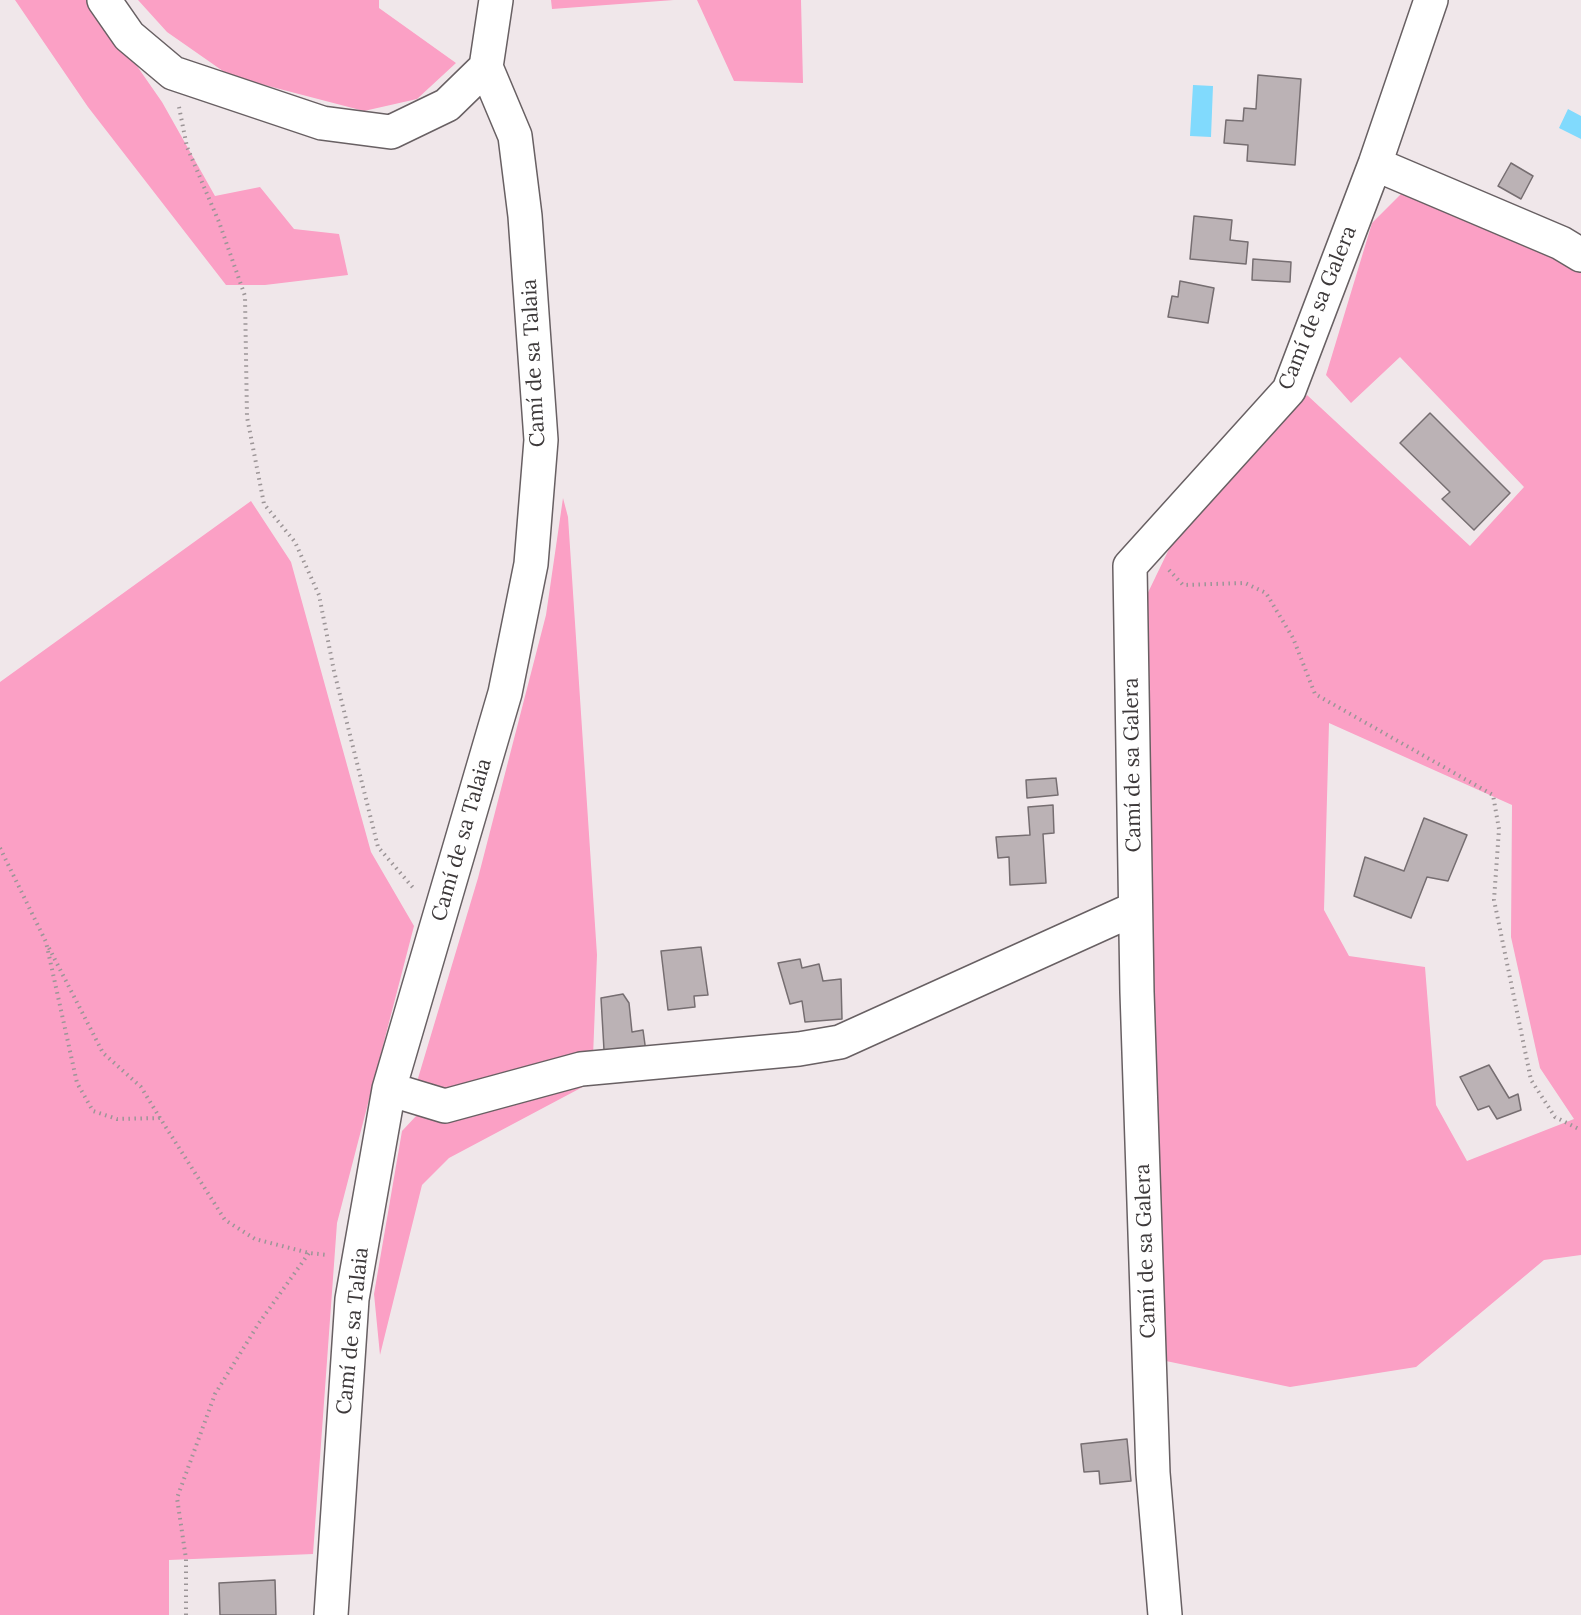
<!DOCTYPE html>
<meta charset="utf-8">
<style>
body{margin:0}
canvas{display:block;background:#f0e7ea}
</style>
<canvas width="1581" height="1615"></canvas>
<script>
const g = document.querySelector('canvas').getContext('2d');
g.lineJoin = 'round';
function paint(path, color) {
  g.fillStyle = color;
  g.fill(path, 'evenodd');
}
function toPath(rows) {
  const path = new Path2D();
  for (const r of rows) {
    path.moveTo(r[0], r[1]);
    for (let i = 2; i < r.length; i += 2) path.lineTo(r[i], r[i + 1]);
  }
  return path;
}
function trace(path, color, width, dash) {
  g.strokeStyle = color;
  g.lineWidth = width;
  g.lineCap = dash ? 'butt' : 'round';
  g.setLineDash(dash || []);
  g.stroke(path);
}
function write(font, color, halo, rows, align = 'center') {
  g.font = font + ' Lora,serif';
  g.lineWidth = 4.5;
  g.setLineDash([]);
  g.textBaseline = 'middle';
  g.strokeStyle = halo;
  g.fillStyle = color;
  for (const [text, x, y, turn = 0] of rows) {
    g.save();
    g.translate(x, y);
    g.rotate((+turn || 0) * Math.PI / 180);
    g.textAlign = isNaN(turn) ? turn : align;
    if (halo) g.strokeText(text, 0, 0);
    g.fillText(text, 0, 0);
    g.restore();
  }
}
const green = toPath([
 [15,0,91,0,162,102,215,196,260,187,294,229,339,234,348,275,265,285,226,285,88,107],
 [138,0,379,0,379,8,456,63,417,99,364,111,230,76,167,32],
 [551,0,674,0,552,9],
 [697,0,801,0,803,83,734,81],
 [1404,191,1581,263,1581,1255,1544,1260,1416,1367,1290,1387,1166,1361,1141,607,1170,547,1307,395,1470,546,1524,487,1400,357,1351,403,1326,375,1372,223],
 [1329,723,1512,805,1511,937,1540,1068,1574,1119,1467,1161,1436,1105,1425,967,1349,956,1324,910],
 [563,498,568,517,597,955,593,1057,444,1093,416,1085,478,878,546,615],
 [251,501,291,562,371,852,414,926,337,1223,313,1554,169,1560,169,1615,0,1615,0,682],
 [592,1082,449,1158,422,1185,380,1355,374,1294,402,1131,417,1115,470,1109]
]);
const water = toPath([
 [1193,85,1213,86,1211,137,1190,136],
 [1568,109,1581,116,1581,139,1559,128]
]);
const building = toPath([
 [1258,75,1301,79,1295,165,1247,161,1248,145,1224,143,1226,120,1243,121,1244,108,1256,109,1258,75],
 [1511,163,1533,176,1521,199,1498,186,1511,163],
 [1194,216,1232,220,1230,240,1248,242,1246,264,1190,259,1194,216],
 [1253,259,1291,262,1290,282,1252,280,1253,259],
 [1180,281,1214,288,1208,323,1168,317,1172,296,1178,297,1180,281],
 [1430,413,1510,493,1474,530,1442,499,1450,492,1400,443,1430,413],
 [1056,778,1058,795,1027,798,1026,780,1056,778],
 [1053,805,1054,833,1043,834,1046,883,1010,885,1009,857,998,858,996,837,1030,835,1028,807,1053,805],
 [1424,818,1467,835,1448,881,1427,877,1411,918,1354,896,1365,857,1404,871,1424,818],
 [701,947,708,995,694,996,695,1007,668,1010,661,951,701,947],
 [800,959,802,968,819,964,823,981,841,979,842,1019,805,1022,802,1001,790,1004,778,963,800,959],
 [623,994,629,1003,632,1032,643,1030,646,1052,624,1053,604,1050,601,998,623,994],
 [1489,1065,1509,1098,1518,1094,1521,1110,1497,1119,1489,1106,1478,1110,1460,1077,1489,1065],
 [1127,1439,1131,1481,1100,1484,1099,1471,1084,1472,1081,1444,1127,1439],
 [275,1580,276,1615,220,1615,219,1583,275,1580]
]);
const path = toPath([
 [179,107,187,147,219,222,245,296,247,417,264,504,295,542,319,595,334,671,378,847,415,890],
 [1169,570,1183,585,1245,583,1266,593,1293,638,1315,694,1493,795,1499,829,1494,900,1531,1080,1555,1117,1581,1130],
 [0,848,46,942,77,1083,93,1111,117,1119,160,1118,225,1220,255,1239,309,1253,328,1255],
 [49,948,103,1053,141,1087,160,1118],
 [186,1615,186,1559,177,1498,215,1394,259,1323,309,1253]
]);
const minor = toPath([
 [104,0,129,36,173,73,322,123,391,132,447,105,486,67],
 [486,67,496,0],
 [1375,164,1561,243,1581,255],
 [389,1089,445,1106,581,1069,799,1049,840,1042,1134,909],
 [331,1615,352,1299,389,1089,505,693,531,564,541,440,525,216,515,136,486,67],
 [1165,1615,1153,1473,1137,992,1130,566,1289,390,1375,164,1431,0]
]);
const streetNames = [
 ["Camí de sa Galera",1318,308,-68],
 ["Camí de sa Talaia",534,363,-93],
 ["Camí de sa Galera",1133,765,-91],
 ["Camí de sa Talaia",462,840,-74],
 ["Camí de sa Galera",1146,1251,-92],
 ["Camí de sa Talaia",353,1331,-84]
];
paint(green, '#fba0c5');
paint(water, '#81dafd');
paint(building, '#bbb2b5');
trace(building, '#766e71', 1.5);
trace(minor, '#686063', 36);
trace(path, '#9c9597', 4, [1.5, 4.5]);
trace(minor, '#fff', 33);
write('21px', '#3d393a', '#fff', streetNames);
</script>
